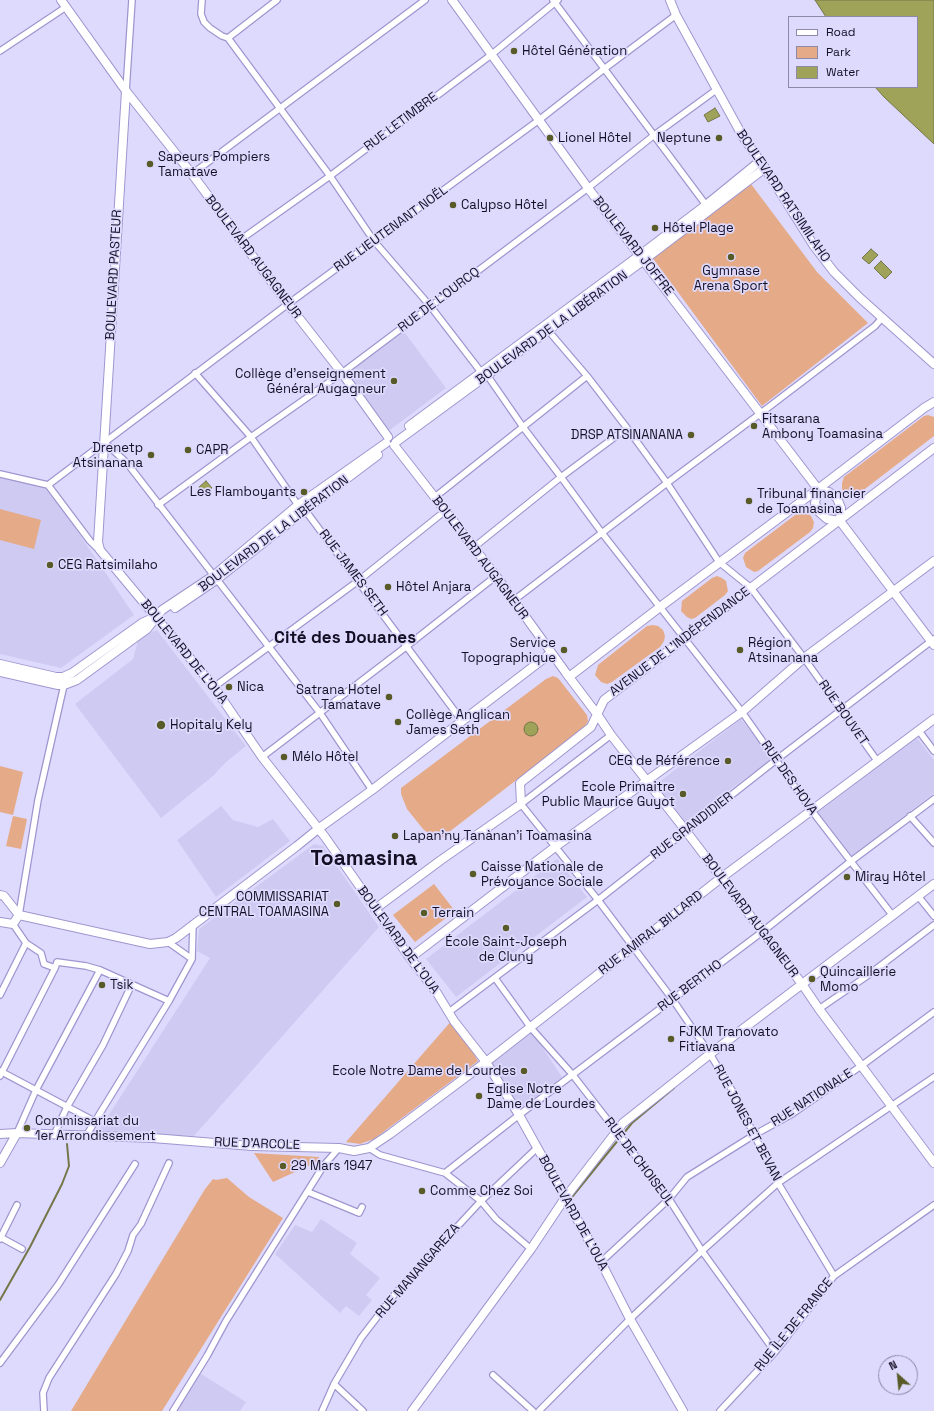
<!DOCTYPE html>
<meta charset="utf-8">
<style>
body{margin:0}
#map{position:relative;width:934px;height:1411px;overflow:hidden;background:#dedafe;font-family:"Space Grotesk",sans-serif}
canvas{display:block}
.legend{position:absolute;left:788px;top:16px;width:130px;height:72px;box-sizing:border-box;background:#dedafe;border:1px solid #8d89a7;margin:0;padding:5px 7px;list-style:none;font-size:12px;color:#140f24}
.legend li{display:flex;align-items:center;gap:8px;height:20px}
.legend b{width:20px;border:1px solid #8d89a7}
.north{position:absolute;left:878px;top:1355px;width:40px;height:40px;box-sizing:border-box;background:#dedafe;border:1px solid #8d89a7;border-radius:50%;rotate:333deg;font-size:11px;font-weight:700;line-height:16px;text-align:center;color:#140f24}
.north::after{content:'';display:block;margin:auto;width:14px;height:18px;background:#585a27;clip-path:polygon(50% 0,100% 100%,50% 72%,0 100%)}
</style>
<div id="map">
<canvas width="934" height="1411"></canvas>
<ul class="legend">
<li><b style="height:5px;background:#fff"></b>Road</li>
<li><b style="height:11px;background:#e5aa87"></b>Park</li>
<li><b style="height:11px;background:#9fa259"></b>Water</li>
</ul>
<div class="north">N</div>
</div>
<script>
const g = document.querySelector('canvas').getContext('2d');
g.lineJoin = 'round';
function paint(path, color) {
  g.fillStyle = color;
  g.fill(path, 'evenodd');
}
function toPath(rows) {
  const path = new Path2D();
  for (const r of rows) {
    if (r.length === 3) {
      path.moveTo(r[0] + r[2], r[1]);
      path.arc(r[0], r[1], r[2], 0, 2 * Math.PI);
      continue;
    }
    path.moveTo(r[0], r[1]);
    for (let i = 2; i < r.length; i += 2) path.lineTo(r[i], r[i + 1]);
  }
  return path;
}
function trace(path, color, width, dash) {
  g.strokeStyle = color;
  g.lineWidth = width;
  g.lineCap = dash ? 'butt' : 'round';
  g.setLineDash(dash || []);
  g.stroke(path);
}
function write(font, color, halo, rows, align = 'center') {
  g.font = font + ' "Space Grotesk",sans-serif';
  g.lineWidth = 3.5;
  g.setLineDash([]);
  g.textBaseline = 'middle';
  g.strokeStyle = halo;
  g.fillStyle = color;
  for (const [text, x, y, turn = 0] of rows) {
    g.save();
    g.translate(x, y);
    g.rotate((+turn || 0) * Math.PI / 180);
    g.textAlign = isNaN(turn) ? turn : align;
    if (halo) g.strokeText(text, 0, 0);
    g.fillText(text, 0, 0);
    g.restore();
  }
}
const built = toPath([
 [402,329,446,388,386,433,341,374],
 [0,477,44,487,67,516,134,615,61,668,0,654],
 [157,630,246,746,225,763,213,776,161,818,75,704,133,659,139,637],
 [741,719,772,759,683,824,654,786],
 [917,738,934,760,934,793,852,856,818,812],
 [221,806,233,820,258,827,273,819,290,841,216,897,177,840],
 [314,844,323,846,379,927,194,1136,102,1134,99,1130,210,958,197,951,199,929],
 [557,859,587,897,456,997,426,959],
 [531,1030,562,1077,514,1114,487,1066],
 [321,1219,357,1243,350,1254,380,1278,366,1295,372,1300,359,1316,346,1306,340,1313,275,1254,295,1225,312,1232],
 [198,1372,246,1402,240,1411,174,1411]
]);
const green = toPath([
 [751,184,817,272,868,323,762,406,652,257],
 [928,415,934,417,934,436,857,495,853,496,845,493,842,489,842,483,844,477,924,416],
 [0,509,41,520,34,549,0,540],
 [799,512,806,512,811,516,814,522,813,528,810,532,758,571,754,572,746,567,743,558,745,553],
 [717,576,722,578,726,581,728,591,725,595,695,618,691,619,687,617,681,611,682,601,712,578],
 [653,625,658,626,663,630,665,636,664,641,660,647,612,682,607,684,601,682,595,675,598,665,647,626],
 [553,676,558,678,587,715,588,721,585,727,440,839,433,837,423,829,407,809,401,794,401,788,546,679],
 [0,766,23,772,13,815,0,812],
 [13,816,27,819,21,849,6,846],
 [434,884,455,911,415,942,393,915],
 [453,1019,478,1061,374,1139,360,1144,346,1142],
 [254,1153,319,1157,319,1161,273,1182],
 [227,1178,249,1197,283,1218,162,1411,71,1411,205,1189,213,1179,216,1180]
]);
const water = toPath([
 [815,0,934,0,934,144,884,97,875,87,917,87,917,17,826,17,815,0],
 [715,108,720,116,708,122,704,115,715,108],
 [871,249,878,255,869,264,862,258,871,249],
 [881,261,892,272,885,279,874,268,881,261],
 [206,481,212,488,204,494,199,487,206,481],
 [531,729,7]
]);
const stream = toPath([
 [572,1197,632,1123,674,1088],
 [0,1300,30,1247,62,1184,69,1166,67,1144]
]);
const street = toPath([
 [202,0,201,14,204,22,210,28,222,36,228,38,330,176,374,241,431,307,481,372,487,375,523,427,561,477,602,533,742,712,812,811,893,916],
 [553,0,706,205],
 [228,38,277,0],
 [0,51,66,7],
 [126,91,132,0],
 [192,174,425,0],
 [240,240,330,176,491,55,558,0],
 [546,328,587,376,627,428,667,483,719,562,751,588,804,658,878,762],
 [195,373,251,437,298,505,305,510,462,721],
 [104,442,127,463,320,713,372,790],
 [0,474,48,485],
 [48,485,288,304,539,120,604,69,676,15],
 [48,485,90,541,99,550],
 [435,497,587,376],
 [158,505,251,437,342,373,588,188,653,136,716,90],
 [473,548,561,477,627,428],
 [513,601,667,483,761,413,875,326,882,318],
 [214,687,358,581,445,511],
 [919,731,934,751],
 [611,735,521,804,598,900,673,1000,710,1054,733,1092,778,1183,834,1276],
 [262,757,407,646,496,576],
 [910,816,934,843],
 [918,896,934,916],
 [19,915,38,800,64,685,64,682],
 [13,924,26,943,41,953,44,964,55,968,57,962,86,966,100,970,169,1001],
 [168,942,192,959],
 [495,978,531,1028,572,1074,669,1199,702,1251,775,1352],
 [0,995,26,943],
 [819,1009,867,976,934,925],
 [449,1012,598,900,776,760,934,639],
 [0,1071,94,1121],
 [0,1076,55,968],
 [17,1133,36,1090,100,970],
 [54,1135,67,1107,103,1045,132,984],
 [86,1136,169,1001,192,959,193,924],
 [369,1148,380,1155,445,1173,481,1201,496,1219,531,1249],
 [445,1173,519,1115,762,932,850,862,934,799],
 [308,1192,359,1213,362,1207],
 [0,1237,22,1249],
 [0,1239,17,1205],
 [601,1262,669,1199,687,1177,754,1135,792,1114,861,1066,934,1012],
 [0,1363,58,1285,135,1164],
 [493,1375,533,1411],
 [334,1384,363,1411],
 [44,1411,43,1393,49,1378,116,1274,128,1251,133,1235,141,1224,169,1163],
 [173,1411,207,1356,226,1321,324,1165,339,1148],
 [322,1411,334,1384,361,1338,394,1295,481,1201,537,1148],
 [539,1411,630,1319,702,1251,778,1183,934,1077],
 [720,1411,775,1352,834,1276,934,1205]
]);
const secondary = toPath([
 [61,0,126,91,192,174,288,304,342,373,388,437],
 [452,0,588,188,818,489],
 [670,0,676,15,743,137,765,168,814,246,834,272,859,297,934,364],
 [126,91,98,542,100,550,214,687,262,757,325,837,410,958,437,993,454,1021,486,1062,519,1115,601,1262,630,1319,683,1411],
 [409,426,640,255,706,205,760,161],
 [396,442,644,260,765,168],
 [394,445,496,576,569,677,660,607,818,489,924,408,934,402],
 [818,489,829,492,837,498,841,508,840,521,827,519,819,512,815,503,818,489],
 [840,521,934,645],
 [175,608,216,580,305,510,378,455],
 [0,664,56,677,63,677,72,673,142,623,155,617],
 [0,672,58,685,64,685,77,680,147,629,162,610,213,576,298,505,386,443],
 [566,673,597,714,611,735,686,831,802,984,819,1009,934,1163],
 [0,895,4,896,19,915,150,944,168,942,176,938,297,846,318,829,372,790,551,653],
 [375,909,441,860,521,804,520,783,591,727,604,700,934,448],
 [0,922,13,924,19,915],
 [410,958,555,847,742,712,804,658,934,561],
 [0,1134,17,1133,153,1138,252,1146,339,1148,354,1151,369,1148,390,1134,486,1062,721,878,934,719],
 [0,1163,17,1133],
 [412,1411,531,1249,565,1198,623,1123,710,1054,934,884]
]);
const markers = [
 [514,51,4,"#585a27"],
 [550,138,4,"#585a27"],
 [719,138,4,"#585a27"],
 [150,164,4,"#585a27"],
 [453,205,4,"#585a27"],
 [655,228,4,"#585a27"],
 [731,257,4,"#585a27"],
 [394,381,4,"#585a27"],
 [754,426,4,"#585a27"],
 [691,435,4,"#585a27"],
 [188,450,4,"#585a27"],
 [151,455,4,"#585a27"],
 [304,492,4,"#585a27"],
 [749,501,4,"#585a27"],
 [50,565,4,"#585a27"],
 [388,587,4,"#585a27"],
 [564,650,4,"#585a27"],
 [740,650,4,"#585a27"],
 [229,687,4,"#585a27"],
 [389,697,4,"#585a27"],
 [398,722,4,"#585a27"],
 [161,725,5,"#585a27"],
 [284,757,4,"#585a27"],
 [728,761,4,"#585a27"],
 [683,794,4,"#585a27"],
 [395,836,4,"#585a27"],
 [473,874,4,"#585a27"],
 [847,877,4,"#585a27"],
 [337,904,4,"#585a27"],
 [424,913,4,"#585a27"],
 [506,928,4,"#585a27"],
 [812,979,4,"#585a27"],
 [102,985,4,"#585a27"],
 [671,1039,4,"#585a27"],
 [524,1071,4,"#585a27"],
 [479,1096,4,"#585a27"],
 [27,1128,4,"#585a27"],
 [283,1166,4,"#585a27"],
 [422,1191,4,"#585a27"]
];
const poiNames = [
 ["Hôtel Génération",522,51],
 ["Lionel Hôtel",558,138],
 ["Neptune",711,138,"right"],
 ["Sapeurs Pompiers",158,157],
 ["Tamatave",158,172],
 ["Calypso Hôtel",461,205],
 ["Hôtel Plage",663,228],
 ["Gymnase",731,271,"center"],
 ["Arena Sport",731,286,"center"],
 ["Collège d'enseignement",386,374,"right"],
 ["Général Augagneur",386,389,"right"],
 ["Fitsarana",762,419],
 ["Ambony Toamasina",762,434],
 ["DRSP ATSINANANA",683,435,"right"],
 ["Drenetp",143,448,"right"],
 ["Atsinanana",143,463,"right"],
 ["CAPR",196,450],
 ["Les Flamboyants",296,492,"right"],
 ["Tribunal financier",757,494],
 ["de Toamasina",757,509],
 ["CEG Ratsimilaho",58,565],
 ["Hôtel Anjara",396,587],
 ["Service",556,643,"right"],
 ["Topographique",556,658,"right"],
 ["Région",748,643],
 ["Atsinanana",748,658],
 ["Nica",237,687],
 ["Satrana Hotel",381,690,"right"],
 ["Tamatave",381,705,"right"],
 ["Collège Anglican",406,715],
 ["James Seth",406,730],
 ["Hopitaly Kely",170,725],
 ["Mélo Hôtel",292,757],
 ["CEG de Référence",720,761,"right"],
 ["Ecole Primaitre",675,787,"right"],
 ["Public Maurice Guyot",675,802,"right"],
 ["Lapan'ny Tanànan'i Toamasina",403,836],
 ["Caisse Nationale de",481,867],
 ["Prévoyance Sociale",481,882],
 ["Miray Hôtel",855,877],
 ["COMMISSARIAT",329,897,"right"],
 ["CENTRAL TOAMASINA",329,912,"right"],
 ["Terrain",432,913],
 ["École Saint-Joseph",506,942,"center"],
 ["de Cluny",506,957,"center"],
 ["Quincaillerie",820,972],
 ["Momo",820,987],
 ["Tsik",110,985],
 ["FJKM Tranovato",679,1032],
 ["Fitiavana",679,1047],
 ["Ecole Notre Dame de Lourdes",516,1071,"right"],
 ["Eglise Notre",487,1089],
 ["Dame de Lourdes",487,1104],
 ["Commissariat du",35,1121],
 ["1er Arrondissement",35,1136],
 ["29 Mars 1947",291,1166],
 ["Comme Chez Soi",430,1191]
];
const streetNames = [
 ["RUE LETIMBRE",401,122,-37],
 ["BOULEVARD RATSIMILAHO",783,196,56],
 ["RUE LIEUTENANT NOËL",391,229,-36],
 ["BOULEVARD JOFFRE",633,246,52],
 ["BOULEVARD AUGAGNEUR",253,257,53],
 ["BOULEVARD PASTEUR",114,275,-87],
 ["RUE DE L'OURCQ",439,300,-37],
 ["BOULEVARD DE LA LIBÉRATION",552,328,-36],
 ["BOULEVARD DE LA LIBÉRATION",274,534,-37],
 ["BOULEVARD AUGAGNEUR",480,558,53],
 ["RUE JAMES SETH",353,573,53],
 ["AVENUE DE L'INDÉPENDANCE",680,642,-37],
 ["BOULEVARD DE L'OUA",184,652,51],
 ["RUE BOUVET",843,713,55],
 ["RUE DES HOVA",789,778,55],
 ["RUE GRANDIDIER",692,826,-38],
 ["BOULEVARD AUGAGNEUR",750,916,53],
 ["RUE AMIRAL BILLARD",651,933,-38],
 ["BOULEVARD DE L'OUA",398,940,54],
 ["RUE BERTHO",690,986,-37],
 ["RUE NATIONALE",812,1098,-33],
 ["RUE JONES ET BEVAN",747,1123,62],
 ["RUE D'ARCOLE",257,1144,2],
 ["RUE DE CHOISEUL",639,1162,53],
 ["BOULEVARD DE L'OUA",573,1213,61],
 ["RUE MANANGAREZA",418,1271,-49],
 ["RUE ÎLE DE FRANCE",794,1325,-51]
];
const districtNames = [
 ["Cité des Douanes",345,638]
];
const townNames = [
 ["Toamasina",364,859]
];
paint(built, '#cfcaf2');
paint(green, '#e5aa87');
paint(water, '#9fa259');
trace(water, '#757649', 1);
trace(stream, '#757649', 2);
trace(street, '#9f96cf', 8);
trace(secondary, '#9f96cf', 10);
trace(street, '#fff', 5.5);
trace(secondary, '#fff', 8);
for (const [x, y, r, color] of markers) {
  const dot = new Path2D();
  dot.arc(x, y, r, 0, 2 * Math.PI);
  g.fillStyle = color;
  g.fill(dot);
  trace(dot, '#dedafe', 1.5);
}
write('13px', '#140f24', '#dedafe', poiNames, 'left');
write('13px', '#140f24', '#dedafe', streetNames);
write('bold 17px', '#140f24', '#dedafe', districtNames);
write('bold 21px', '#140f24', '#dedafe', townNames);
</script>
